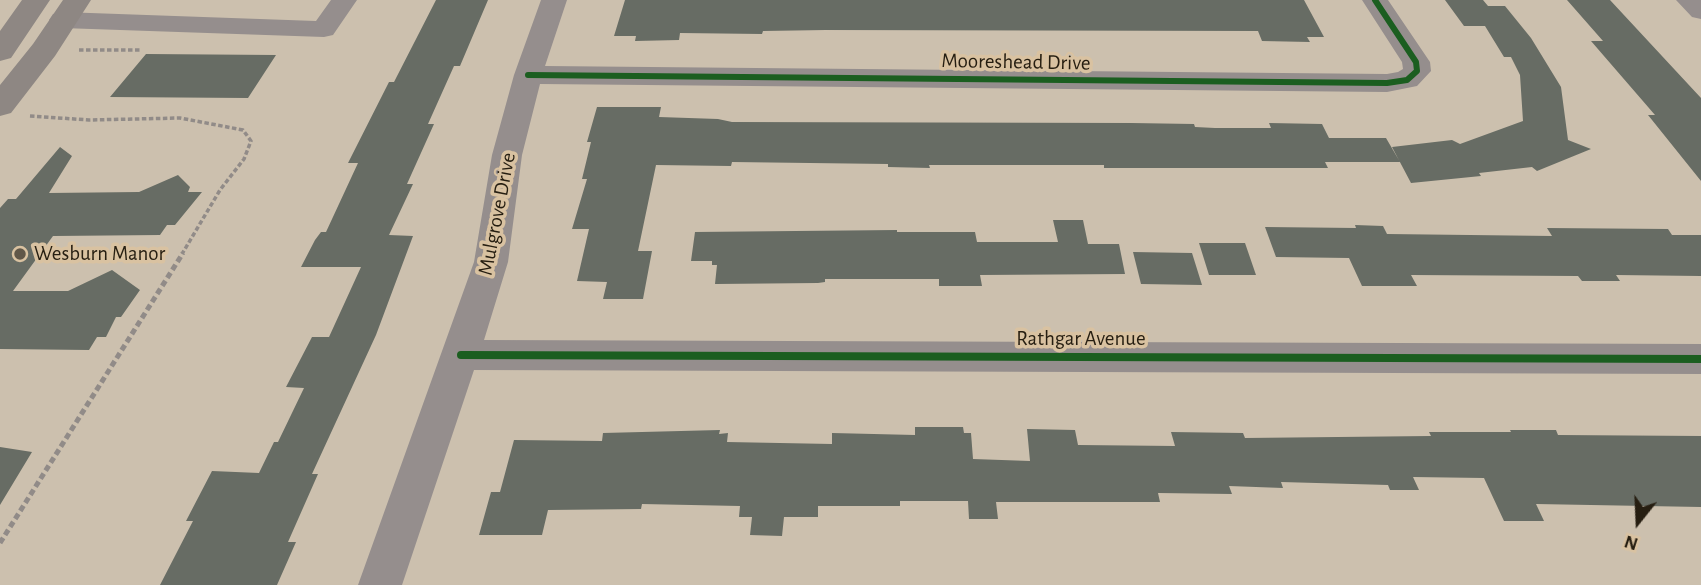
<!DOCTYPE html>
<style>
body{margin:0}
#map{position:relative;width:1701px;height:585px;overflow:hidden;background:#ccc0ae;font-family:"Alegreya Sans",sans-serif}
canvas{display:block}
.north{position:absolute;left:1603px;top:487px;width:70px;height:70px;-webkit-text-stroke:5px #d9c2a1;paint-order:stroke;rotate:198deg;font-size:19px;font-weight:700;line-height:28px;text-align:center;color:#261e11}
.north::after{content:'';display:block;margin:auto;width:24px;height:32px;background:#261e11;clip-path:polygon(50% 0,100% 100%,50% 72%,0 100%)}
</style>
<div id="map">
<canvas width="1701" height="585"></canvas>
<div class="north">N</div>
</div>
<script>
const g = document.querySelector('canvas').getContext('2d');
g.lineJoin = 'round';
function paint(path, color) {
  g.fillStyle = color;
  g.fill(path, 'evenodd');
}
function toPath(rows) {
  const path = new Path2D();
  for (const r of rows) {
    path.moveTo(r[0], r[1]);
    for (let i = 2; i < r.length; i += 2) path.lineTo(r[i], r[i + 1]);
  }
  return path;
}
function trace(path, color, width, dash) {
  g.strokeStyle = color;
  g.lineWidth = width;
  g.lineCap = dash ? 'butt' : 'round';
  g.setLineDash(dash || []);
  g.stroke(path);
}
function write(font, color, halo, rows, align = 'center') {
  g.font = font + ' "Alegreya Sans",sans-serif';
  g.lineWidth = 7;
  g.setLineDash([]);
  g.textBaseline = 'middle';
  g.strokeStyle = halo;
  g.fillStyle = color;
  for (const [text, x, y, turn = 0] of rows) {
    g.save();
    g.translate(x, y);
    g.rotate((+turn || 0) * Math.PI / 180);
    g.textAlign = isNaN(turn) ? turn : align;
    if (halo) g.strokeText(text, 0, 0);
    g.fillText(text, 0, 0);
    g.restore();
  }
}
const building = toPath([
 [436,0,488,0,460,66,454,66,428,124,434,124,407,184,413,184,389,235,413,236,376,335,312,474,318,474,288,542,296,542,277,585,160,585,193,521,186,521,212,471,259,473,274,442,278,442,304,388,286,387,312,337,329,337,361,267,301,267,315,240,321,232,326,232,358,163,348,163,389,82,394,82],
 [625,0,1304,0,1324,37,1307,37,1310,42,1262,41,1258,31,826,30,763,31,762,34,680,33,679,40,635,41,636,36,614,36],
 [1445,0,1483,0,1488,6,1505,6,1531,38,1561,87,1568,140,1591,149,1537,171,1532,167,1479,173,1481,176,1411,183,1392,147,1452,140,1460,144,1523,121,1520,75,1511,57,1504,57,1485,26,1464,26],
 [1567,0,1610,0,1701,98,1701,181,1648,115,1655,115,1591,41,1603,41],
 [146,54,276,55,248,98,110,97],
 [597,107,661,107,659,117,718,119,732,122,1131,123,1194,124,1195,127,1215,128,1271,128,1269,123,1322,124,1329,138,1386,138,1400,162,1325,162,1328,168,1104,168,1104,165,929,165,930,168,888,167,888,164,732,162,731,166,656,165,638,251,652,251,643,299,603,299,607,282,577,281,589,229,572,229,587,179,582,179,591,142,587,142],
 [60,147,72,156,49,193,139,192,178,175,190,187,188,192,202,192,175,225,167,225,160,235,53,236,13,291,68,291,112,270,140,290,121,317,116,317,106,337,97,337,89,350,0,349,0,208,8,199,16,199],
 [1053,220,1083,220,1088,244,1119,244,1125,274,980,275,982,286,939,286,939,279,825,279,825,282,818,283,715,284,717,265,712,265,712,261,691,261,695,232,897,230,897,232,975,232,977,242,1058,242],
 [1355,225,1383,226,1387,234,1552,236,1547,228,1668,229,1672,235,1701,235,1701,276,1616,275,1620,281,1582,281,1578,276,1411,275,1417,286,1362,286,1349,258,1276,257,1265,227,1356,228],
 [1199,243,1245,243,1256,275,1209,275],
 [1133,252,1192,253,1202,285,1141,284],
 [915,427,963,427,964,433,971,433,973,459,1030,461,1027,429,1075,430,1078,445,1175,446,1171,432,1243,433,1245,438,1431,436,1429,432,1511,432,1510,430,1556,430,1558,435,1701,436,1701,507,1536,504,1544,521,1504,521,1484,478,1413,477,1419,490,1390,490,1388,485,1281,482,1283,488,1229,486,1232,494,1158,493,1160,502,996,502,998,519,969,519,968,501,900,501,900,506,818,506,818,517,784,517,782,536,750,535,752,517,739,517,740,506,642,504,641,509,548,510,542,535,479,535,491,492,500,492,514,440,602,441,603,433,720,430,719,434,728,433,727,442,832,444,832,433,915,435],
 [0,447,32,452,0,505]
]);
const pathFar1 = toPath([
 [79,50,140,50],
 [30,116,89,120,180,118,243,130,251,141,244,159,220,190,182,254]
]);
const path = toPath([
 [0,543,183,253]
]);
const minor = toPath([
 [331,0,357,0,333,35,324,37,62,28,53,26,49,20,53,14,62,12,316,21,331,0],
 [541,0,567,0,545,66,1387,74,1398,72,1403,69,1402,62,1362,0,1388,0,1430,62,1431,71,1417,86,1387,92,540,84,522,155,508,262,484,340,1701,344,1701,374,474,370,402,585,358,585,474,262,492,155,514,75,541,0],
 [1676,0,1701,0,1701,19,1692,17,1676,0]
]);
const major = toPath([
 [22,0,50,0,11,58,0,61,0,31,22,0],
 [63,0,91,0,55,56,11,113,0,116,0,85,33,44,63,0]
]);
const cyclewayFar1 = toPath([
 [528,75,1387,83,1407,80,1417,71,1416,62,1375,0]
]);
const cycleway = toPath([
 [461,355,1701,359]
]);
const markers = [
 [20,254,7,"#605748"]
];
const streetNames = [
 ["Mooreshead Drive",1016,62,1],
 ["Mulgrove Drive",497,214,-79],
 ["Rathgar Avenue",1081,339]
];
const poiNames = [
 ["Wesburn Manor",34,254]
];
paint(building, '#676c64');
trace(pathFar1, '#918b88', 3.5, [4.5, 2.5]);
trace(path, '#918b88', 5, [6, 3.5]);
paint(minor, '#958e8d');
paint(major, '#8e8783');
trace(cyclewayFar1, '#1b5e20', 6);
trace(cycleway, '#1b5e20', 8);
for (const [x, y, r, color] of markers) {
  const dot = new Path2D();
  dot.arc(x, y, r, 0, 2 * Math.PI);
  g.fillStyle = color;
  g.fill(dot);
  trace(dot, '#d9c2a1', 2.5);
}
write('21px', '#261e11', '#d9c2a1', streetNames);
write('21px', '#261e11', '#d9c2a1', poiNames, 'left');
</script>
